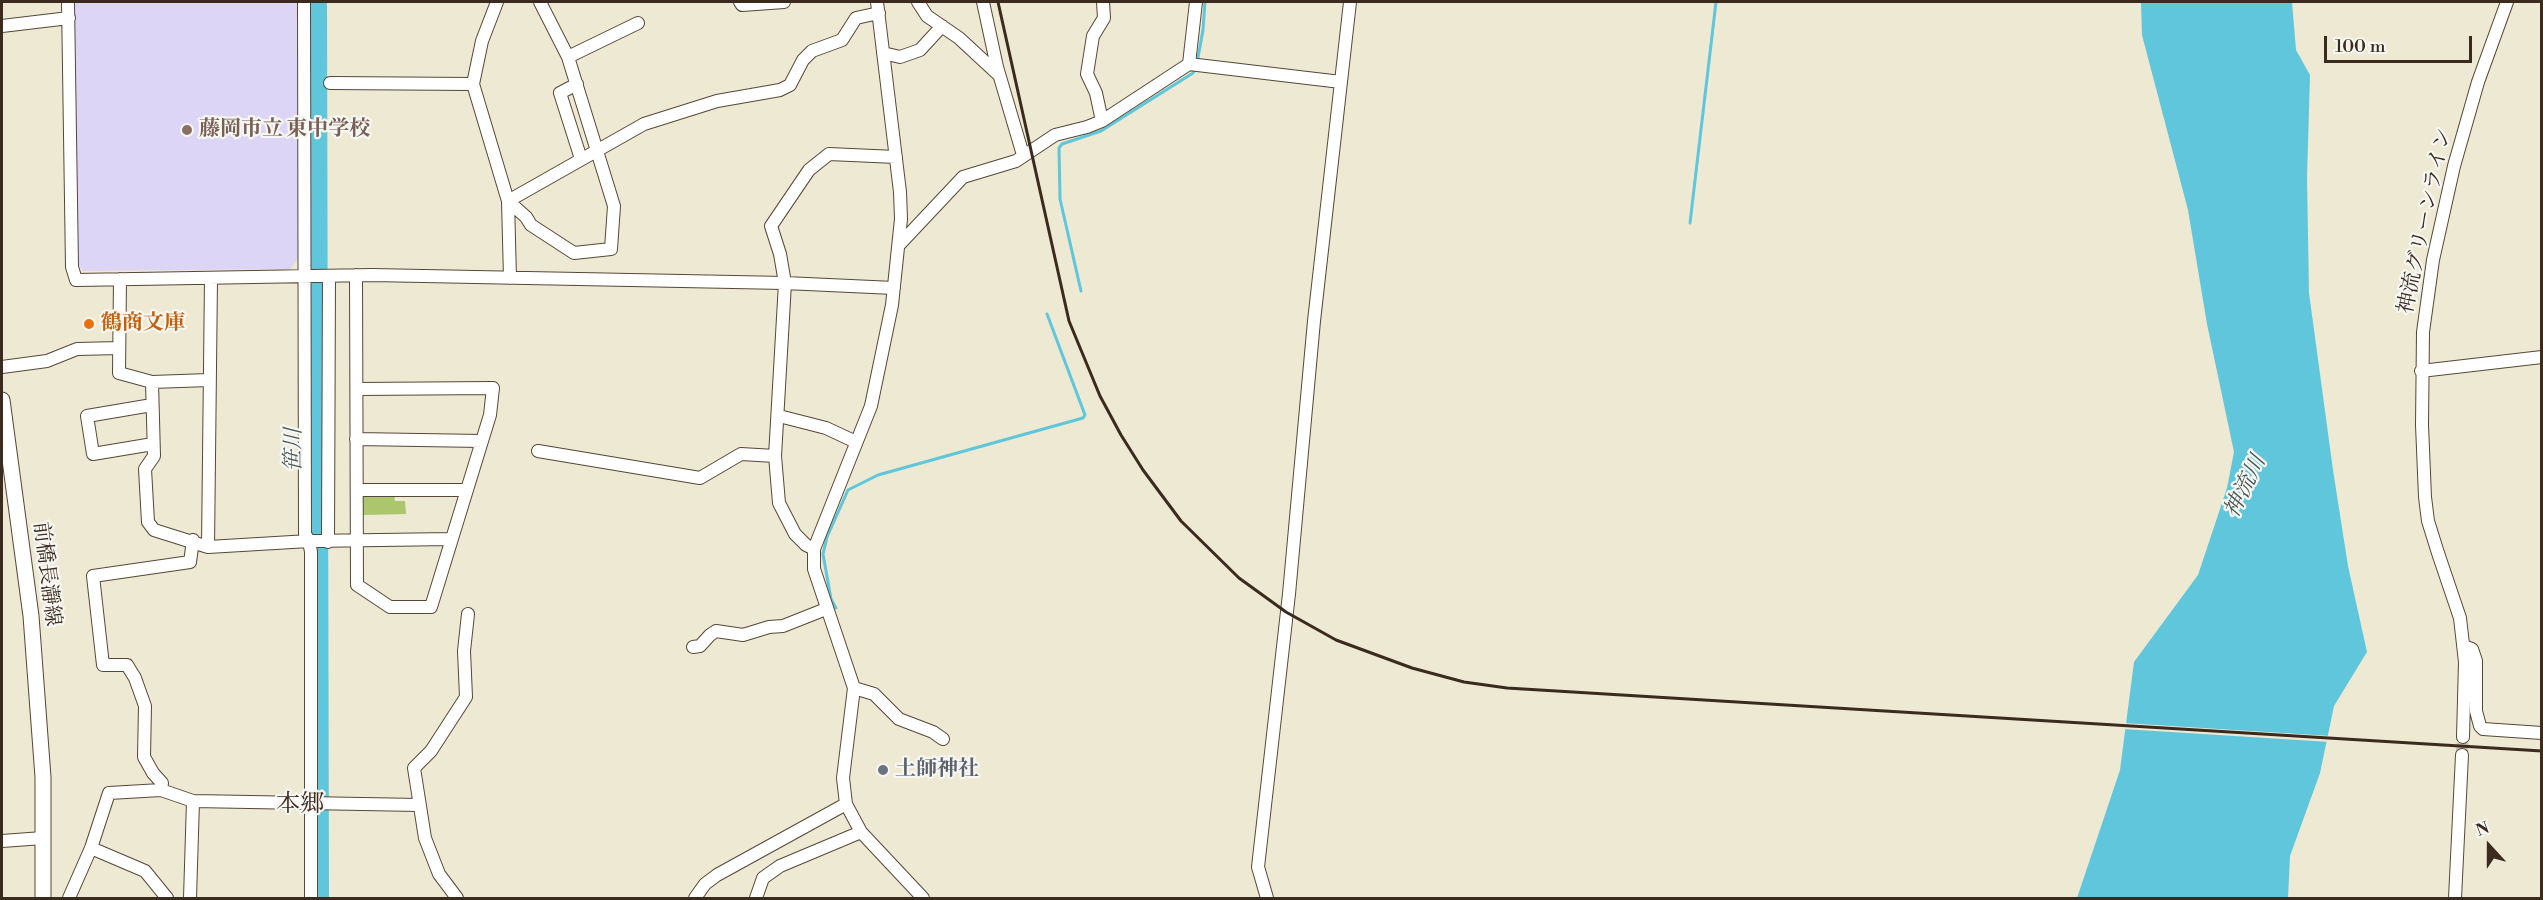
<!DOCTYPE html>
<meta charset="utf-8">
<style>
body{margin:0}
#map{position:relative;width:2543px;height:900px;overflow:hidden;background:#ede9d2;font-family:"Libre Bodoni",serif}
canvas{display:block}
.frame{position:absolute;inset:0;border:3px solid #3b2a1e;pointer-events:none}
.north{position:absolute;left:2459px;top:816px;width:60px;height:60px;-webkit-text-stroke:4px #f6f6f2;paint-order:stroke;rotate:339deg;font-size:16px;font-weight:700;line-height:24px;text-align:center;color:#3b2a1e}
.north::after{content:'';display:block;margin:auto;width:21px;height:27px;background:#3b2a1e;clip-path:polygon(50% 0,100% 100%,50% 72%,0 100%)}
.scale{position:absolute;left:2324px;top:36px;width:148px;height:27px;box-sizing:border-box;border:3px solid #3b2a1e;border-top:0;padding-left:8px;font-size:18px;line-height:21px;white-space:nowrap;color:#3b2a1e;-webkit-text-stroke:4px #f6f6f2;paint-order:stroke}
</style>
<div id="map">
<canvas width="2543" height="900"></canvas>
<div class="frame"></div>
<div class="north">N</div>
<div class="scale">100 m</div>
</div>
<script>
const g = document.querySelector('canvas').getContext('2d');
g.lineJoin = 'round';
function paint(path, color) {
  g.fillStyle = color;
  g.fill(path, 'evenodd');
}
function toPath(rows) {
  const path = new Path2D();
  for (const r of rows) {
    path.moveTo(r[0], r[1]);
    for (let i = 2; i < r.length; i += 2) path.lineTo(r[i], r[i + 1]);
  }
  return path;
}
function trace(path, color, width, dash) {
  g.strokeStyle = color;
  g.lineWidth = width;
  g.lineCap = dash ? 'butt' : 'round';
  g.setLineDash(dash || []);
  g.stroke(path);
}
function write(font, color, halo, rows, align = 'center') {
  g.font = font + ' "Libre Bodoni","Noto Serif JP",serif';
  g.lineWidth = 4.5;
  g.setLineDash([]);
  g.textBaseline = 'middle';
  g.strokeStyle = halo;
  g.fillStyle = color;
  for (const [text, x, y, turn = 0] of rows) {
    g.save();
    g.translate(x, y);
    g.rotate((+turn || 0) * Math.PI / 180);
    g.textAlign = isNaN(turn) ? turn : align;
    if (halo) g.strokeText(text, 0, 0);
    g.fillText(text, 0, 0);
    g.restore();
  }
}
const built = toPath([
 [73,2,299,2,298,259,290,269,83,271,76,261]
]);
const green = toPath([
 [368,494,394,494,395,501,405,501,406,514,362,515,361,499]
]);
const water = toPath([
 [2141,2,2292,2,2296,50,2310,75,2307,178,2309,293,2333,470,2348,566,2367,652,2334,706,2320,773,2290,856,2288,898,2077,898,2120,770,2134,662,2198,575,2227,488,2234,452,2207,324,2188,210,2142,35]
]);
const pier = toPath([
 [2123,723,2331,736,2330,742,2123,729]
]);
const stream = toPath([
 [1197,63,1203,30,1205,2],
 [1690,223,1716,2],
 [1081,291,1060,199,1059,148,1062,144,1101,131,1193,73,1195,69],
 [836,608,831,599,823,554,827,537,848,490,878,475,1083,418,1085,415,1047,314]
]);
const river = toPath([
 [318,2,320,898]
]);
const minorTunnel = toPath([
 [2462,755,2463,737]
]);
const minor = toPath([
 [68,2,72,267,76,280,372,275,785,283,894,288],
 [304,2,305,534,309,541,311,552,311,898],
 [497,2,482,41,473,84,508,201,526,217,531,225,574,253,611,249,614,206,568,57,540,2],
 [740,2,742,5,784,2],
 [877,2,900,192,901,219,892,305,871,406,814,549,814,569,854,688,843,778,846,804,861,832,923,898],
 [918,2,927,16,959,38,999,75],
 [983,2,997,67,1023,155],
 [2,26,69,18],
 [883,53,900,57,920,50,942,26],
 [568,57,638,23],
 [1189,64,1196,2],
 [330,83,473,84],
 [577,84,560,93,581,159],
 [1102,121,1096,93,1087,74,1093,36,1104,18,1103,2],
 [899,245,963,177,1016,161,1055,135,1087,127,1102,121,1189,64,1341,82],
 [356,275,357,585,390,607,431,607,490,415,493,388,357,389],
 [510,278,508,201,644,124,717,101,780,90,790,85,803,60,812,51,842,40,856,18,879,13],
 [120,279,119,373,152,382,154,456,145,469,148,522,154,530,208,547,309,541,451,539],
 [2,367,47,361,77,349,119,348],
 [2421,371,2542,357],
 [152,382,209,380],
 [152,405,87,416,93,454,153,444],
 [779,416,826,428,856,442],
 [356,439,482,441],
 [538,451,700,478,741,454,775,456],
 [357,490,467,490],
 [328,542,329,276],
 [208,547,211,278],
 [814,549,806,545,795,534,779,503,775,456,785,283,780,254,771,226,809,170,829,154,896,157],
 [2464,646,2472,649,2476,661,2476,711,2480,726,2483,729,2542,733],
 [693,647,700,646,710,635,716,631,743,635,769,627,783,626,826,609],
 [854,688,874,694,899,719,933,732,943,739],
 [2463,737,2465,662,2460,618,2438,553,2428,521,2425,497,2422,425,2423,332,2433,260,2454,166,2478,82,2507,2],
 [161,790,162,783,153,773,144,757,145,706,135,678,127,665,103,665,93,576,190,562,193,540],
 [2,841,43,838],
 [91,848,145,871,167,898],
 [69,898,91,848,109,793,161,790,193,801,419,805],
 [190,898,193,801],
 [457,898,439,874,425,838,414,768,431,751,466,697,464,651,468,614],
 [695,898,705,884,717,875,846,804],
 [756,898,763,878,780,866,861,832],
 [1267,898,1258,867,1289,594,1314,321,1350,2],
 [2455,898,2462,755]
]);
const major = toPath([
 [2,400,31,616,43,777,43,898]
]);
const rail = toPath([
 [998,2,1069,321,1100,396,1121,435,1143,470,1181,521,1239,578,1286,612,1336,640,1412,668,1464,682,1507,688,2542,751]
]);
const markers = [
 [187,130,6,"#8d6e63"],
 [89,324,6,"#e8710a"],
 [883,770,6,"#6b7280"]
];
const educationNames = [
 ["藤岡市立 東中学校",199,130]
];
const streetNames = [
 ["神流グリーンライン",2426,221,-78],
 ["前橋長瀞線",46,574,83]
];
const foodNames = [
 ["鶴商文庫",101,324]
];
const worshipNames = [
 ["土師神社",895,770]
];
const waterNames = [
 ["笹川",295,450,-90],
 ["神流川",2246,487,-64]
];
const quarterNames = [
 ["本郷",300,805]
];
paint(built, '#ddd5f6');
paint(green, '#acc66d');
paint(water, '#5fc6dc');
paint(pier, '#ede9d2');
trace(stream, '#5fc6dc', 3);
trace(river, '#5fc6dc', 18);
trace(minorTunnel, '#c9c3ae', 12, [12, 6]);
trace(minor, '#564739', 14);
trace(major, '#564739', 17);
trace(minor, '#fff', 12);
trace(major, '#fff', 15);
trace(rail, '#3b2a1e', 3);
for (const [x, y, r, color] of markers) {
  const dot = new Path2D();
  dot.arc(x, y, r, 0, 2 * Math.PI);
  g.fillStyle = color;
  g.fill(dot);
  trace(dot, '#f6f6f2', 2);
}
write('bold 21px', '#785e54', '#f6f6f2', educationNames, 'left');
write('21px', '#3b2a1e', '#f6f6f2', streetNames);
write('bold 21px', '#c56008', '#f6f6f2', foodNames, 'left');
write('bold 21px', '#5b616d', '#f6f6f2', worshipNames, 'left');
write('italic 22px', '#465957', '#f6f6f2', waterNames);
write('24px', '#3b2a1e', '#f6f6f2', quarterNames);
</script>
